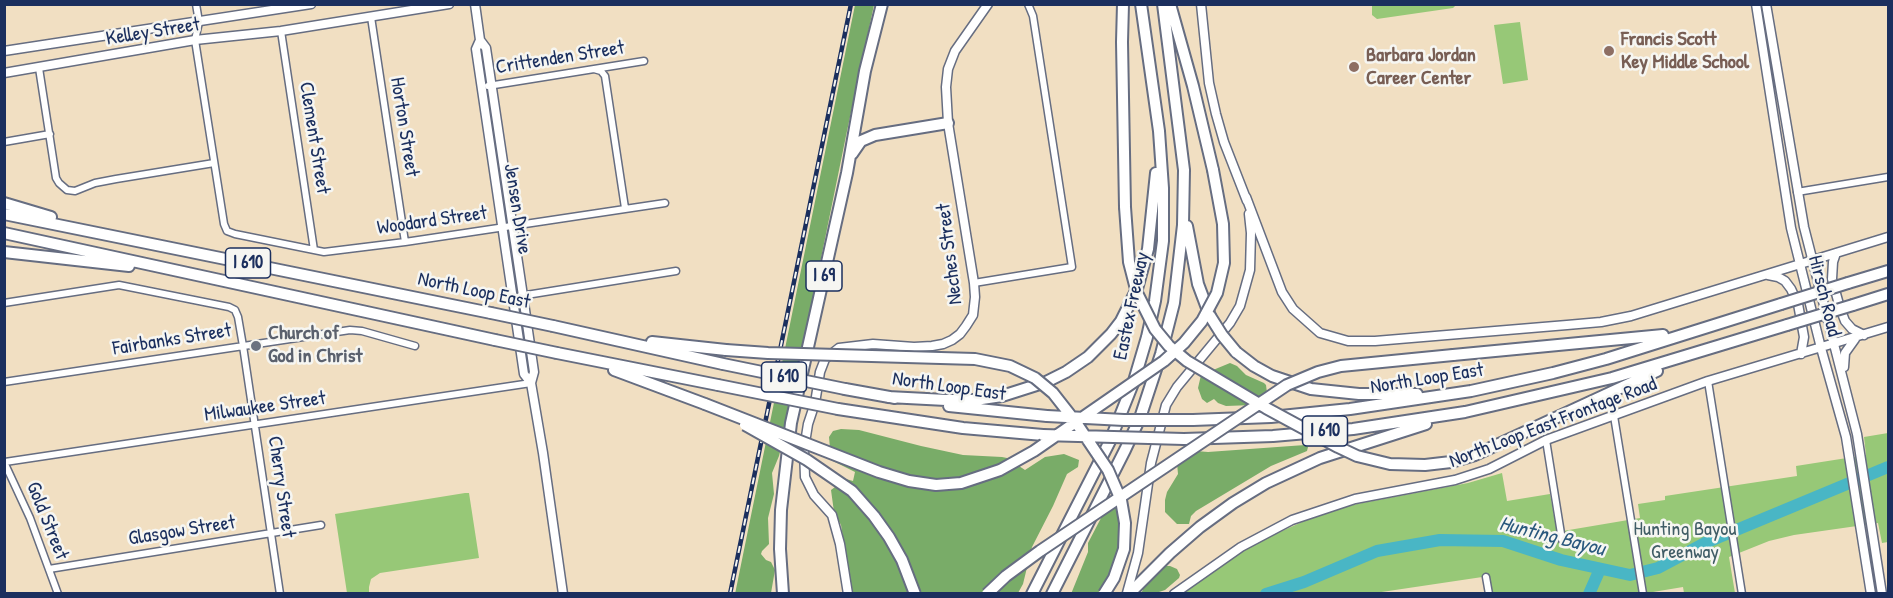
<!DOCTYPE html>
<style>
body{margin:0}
#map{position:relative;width:1893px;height:598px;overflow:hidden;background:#f1dfc2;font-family:"Patrick Hand",sans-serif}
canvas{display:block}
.frame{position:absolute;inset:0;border:6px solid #1b2f5e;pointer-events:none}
</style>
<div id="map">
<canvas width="1893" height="598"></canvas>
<div class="frame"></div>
</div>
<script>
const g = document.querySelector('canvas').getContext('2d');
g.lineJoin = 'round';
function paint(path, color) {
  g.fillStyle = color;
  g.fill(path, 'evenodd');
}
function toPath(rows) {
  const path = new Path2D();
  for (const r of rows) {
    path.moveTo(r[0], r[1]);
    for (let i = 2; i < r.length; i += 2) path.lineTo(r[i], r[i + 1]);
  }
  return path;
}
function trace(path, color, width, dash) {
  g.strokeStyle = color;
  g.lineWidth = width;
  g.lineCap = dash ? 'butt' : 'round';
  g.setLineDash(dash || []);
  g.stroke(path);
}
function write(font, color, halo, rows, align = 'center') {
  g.font = font + ' "Patrick Hand",sans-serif';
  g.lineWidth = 5;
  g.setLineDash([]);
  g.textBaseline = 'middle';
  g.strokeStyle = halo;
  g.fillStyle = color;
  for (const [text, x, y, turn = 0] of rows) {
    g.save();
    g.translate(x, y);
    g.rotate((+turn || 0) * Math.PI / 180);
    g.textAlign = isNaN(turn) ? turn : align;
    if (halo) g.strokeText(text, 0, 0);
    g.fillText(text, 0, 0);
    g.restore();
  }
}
const green = toPath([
 [1372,4,1456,4,1456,5,1453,8,1377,19,1372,15],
 [1520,22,1528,80,1503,84,1494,25],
 [1888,433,1888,542,1882,543,1878,523,1794,535,1769,541,1729,557,1735,593,1684,593,1683,587,1641,594,1492,593,1489,576,1375,593,1183,594,1221,565,1253,544,1320,514,1357,504,1468,483,1502,473,1507,501,1550,494,1557,532,1640,518,1638,504,1665,500,1665,496,1797,476,1796,466,1866,455,1864,437],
 [465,493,469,493,479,558,380,573,371,579,369,587,369,593,347,593,335,514]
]);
const forest = toPath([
 [855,5,874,5,847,131,789,415,779,456,772,473,774,494,768,518,769,544,762,551,761,554,766,560,771,562,775,570,771,593,735,594],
 [1230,363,1237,366,1246,375,1264,383,1266,385,1267,393,1253,405,1226,406,1218,403,1214,399,1207,403,1202,399,1198,388,1201,375],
 [841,429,859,430,921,446,963,455,1002,457,1007,458,1025,470,1045,457,1064,454,1079,460,1078,467,1067,474,1053,506,1032,547,1023,584,1018,593,852,593,841,525,834,512,831,490,846,479,853,481,855,472,831,460,829,437,833,431],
 [1305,445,1308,447,1307,451,1271,466,1196,511,1191,516,1189,524,1177,524,1165,512,1165,500,1167,492,1178,474,1177,463,1196,451,1208,452],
 [1113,495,1120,519,1119,550,1115,563,1098,593,1071,594,1088,552,1088,543],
 [1162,566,1170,566,1177,569,1180,575,1179,578,1165,590,1156,593,1141,593,1143,590,1141,586]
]);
const river = toPath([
 [1266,594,1304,582,1377,551,1440,540,1503,541,1561,560,1630,575,1658,568,1705,543,1888,467],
 [1589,594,1600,569]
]);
const minor = toPath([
 [196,4,199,22,195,40,224,224,227,231,235,234,324,252,405,242,665,203],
 [371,17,405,242],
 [281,31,314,250],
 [39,68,56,178,59,183,67,190,75,191,95,183,116,179,214,163],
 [594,69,601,71,605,76,625,208],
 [488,86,644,61],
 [4,142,50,134],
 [1797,192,1888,177],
 [974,283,1072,267,1033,16,1028,4],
 [520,296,676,271],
 [4,303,119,285,229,307,235,310,238,317,243,346,280,594],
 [1708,381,1742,594],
 [4,382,350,330,362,331,415,346],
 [1614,416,1643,594],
 [1546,440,1562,540],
 [4,462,30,518,58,594],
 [5,462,531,383],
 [49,569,321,525],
 [1486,577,1489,594]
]);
const secondary = toPath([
 [475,4,480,40,486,48,523,296,534,372,531,383],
 [1201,4,1209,83,1216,114,1224,142,1247,201],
 [1756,4,1791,228,1821,348,1846,437,1871,594],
 [1766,4,1804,227,1857,434,1882,594],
 [480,40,476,49,524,374,531,383,543,453,563,594],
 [4,51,311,4],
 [4,73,195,40,281,31,449,4],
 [1246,197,1282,292,1293,309,1320,333,1348,341,1375,341,1567,325,1601,322,1631,316,1888,237],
 [1836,253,1833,262,1832,279,1840,308,1845,321,1852,329,1864,335],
 [1768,275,1778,277,1785,281,1791,289,1798,304,1804,337,1801,354],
 [1844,367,1845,353,1855,339],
 [1127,593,1138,553,1151,463,1166,405,1177,387,1230,323,1240,306,1250,270,1251,233,1249,214],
 [848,594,840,544,832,515,814,495,805,477,804,449,808,424,815,403,820,372,825,359,839,348,873,344,914,347,932,346,943,344,952,340,960,334,966,326,973,315,975,297,974,283,948,123,946,87,948,69,955,51,988,4],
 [1174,594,1241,547,1292,520,1355,499,1455,480,1489,469,1546,440,1708,381,1888,327]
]);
const motorway = toPath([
 [1123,4,1122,42,1125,207],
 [1170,4,1193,86,1213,170],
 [852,154,861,141,875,135,948,123],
 [4,203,51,217],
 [4,214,491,313],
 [1187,226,1198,284,1210,316],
 [4,233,495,340],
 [4,252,129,266],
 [1848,283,1888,271],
 [1853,305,1888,294],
 [553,326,723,364],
 [652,342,726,350],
 [1236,352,1254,366,1272,376,1311,389,1359,394,1417,394],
 [557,353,718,385],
 [1453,355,1663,335],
 [614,370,705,404],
 [845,389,895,398],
 [888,397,946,400,975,400,1002,396,1046,382,1066,372,1088,357,1111,334,1121,321,1137,289,1148,249,1156,173],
 [949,406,1047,416],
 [838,409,963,428,1043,435],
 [1193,420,1271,417,1350,409,1471,391,1553,373,1606,359,1781,304],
 [1184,439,1273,436,1353,429,1465,412,1612,378,1787,325],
 [1475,455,1657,371],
 [783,594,780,549,781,510,791,423,847,173,865,71,882,4],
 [1032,594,1110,441,1134,381,1147,337,1155,301,1163,241,1163,188,1159,131,1141,4],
 [1052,594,1125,450,1140,418,1161,354,1174,303,1183,225,1184,170,1163,4],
 [1129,594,1170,553,1200,527,1233,503,1266,483,1320,458,1426,424]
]);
const rail = toPath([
 [730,594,851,4]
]);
const motorwayBridge = toPath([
 [1125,207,1129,262,1137,293,1155,329,1169,346,1187,361,1266,408,1338,447,1357,456,1390,464,1425,465,1451,462,1475,455],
 [1781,304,1848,283],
 [491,313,553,326],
 [1210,316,1222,335,1236,352],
 [1787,325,1853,305],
 [495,340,557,353],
 [726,350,768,353,975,359,1010,366,1035,378,1053,393,1075,421,1108,470,1121,500,1125,523,1124,549,1114,578,1104,594],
 [723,364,845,389],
 [718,385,838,409],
 [705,404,879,472,909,481,936,485,961,483,1000,470,1034,451,1164,361,1184,343,1202,321,1217,293,1224,263,1223,224,1213,170],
 [1047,416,1124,420,1193,420],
 [745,425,807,460,852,491,874,516,889,537,902,560,915,594],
 [1043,435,1184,439],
 [987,594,1006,576,1040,551,1287,385,1318,372,1341,366,1453,355]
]);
const markers = [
 [1609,51,6,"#8d6e63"],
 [1354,67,6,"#8d6e63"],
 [256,346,6,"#6b7280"]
];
const shields = [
 [248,263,45],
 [824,276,36],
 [784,377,45],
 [1325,431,45]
];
const shieldNames = [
 ["I 610",248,263],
 ["I 69",824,276],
 ["I 610",784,377],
 ["I 610",1325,431]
];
const streetNames = [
 ["Kelley Street",153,32,-9],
 ["Crittenden Street",560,58,-9],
 ["Horton Street",404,127,81],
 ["Clement Street",314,138,81],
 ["Jensen Drive",517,209,81],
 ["Woodard Street",432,221,-8],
 ["Neches Street",950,254,-97],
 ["North Loop East",474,291,12],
 ["Hirsch Road",1824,296,76],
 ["Eastex Freeway",1132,306,-78],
 ["Fairbanks Street",172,340,-9],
 ["North Loop East",1427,379,-9],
 ["North Loop East",949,387,8],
 ["Milwaukee Street",265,407,-8],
 ["North Loop East Frontage Road",1553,423,-21],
 ["Cherry Street",281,487,82],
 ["Gold Street",47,521,68],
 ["Glasgow Street",182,531,-9]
];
const educationNames = [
 ["Francis Scott",1621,40],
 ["Key Middle School",1621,63],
 ["Barbara Jordan",1366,56],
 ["Career Center",1366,79]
];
const worshipNames = [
 ["Church of",268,334],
 ["God in Christ",268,357]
];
const parkNames = [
 ["Hunting Bayou",1685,530],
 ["Greenway",1685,553]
];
const waterNames = [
 ["Hunting Bayou",1552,537,14]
];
paint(green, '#97c877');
paint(forest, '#79ac68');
trace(river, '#49b6c5', 12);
trace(minor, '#666d81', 9);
trace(secondary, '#666d81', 11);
trace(motorway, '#666d81', 14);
trace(minor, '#fff', 6);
trace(secondary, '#fff', 8);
trace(motorway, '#fff', 10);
trace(rail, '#1b2f5e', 4.5);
trace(rail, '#f6f6f2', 2, [7]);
trace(motorwayBridge, '#666d81', 14, []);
trace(motorwayBridge, '#fff', 10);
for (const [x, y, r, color] of markers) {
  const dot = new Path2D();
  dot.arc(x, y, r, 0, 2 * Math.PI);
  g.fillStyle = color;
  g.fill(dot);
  trace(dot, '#f6f6f2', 2);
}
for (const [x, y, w] of shields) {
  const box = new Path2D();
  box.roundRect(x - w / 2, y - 15, w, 30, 4.5);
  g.fillStyle = '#f6f6f2';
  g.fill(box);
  trace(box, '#1b2f5e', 1.5);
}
write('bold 18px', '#1b2f5e', null, shieldNames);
write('20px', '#1b2f5e', '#f6f6f2', streetNames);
write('bold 20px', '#785e54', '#f6f6f2', educationNames, 'left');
write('bold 20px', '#5b616d', '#f6f6f2', worshipNames, 'left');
write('20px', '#405d66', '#f6f6f2', parkNames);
write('italic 21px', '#29587d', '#f6f6f2', waterNames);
</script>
